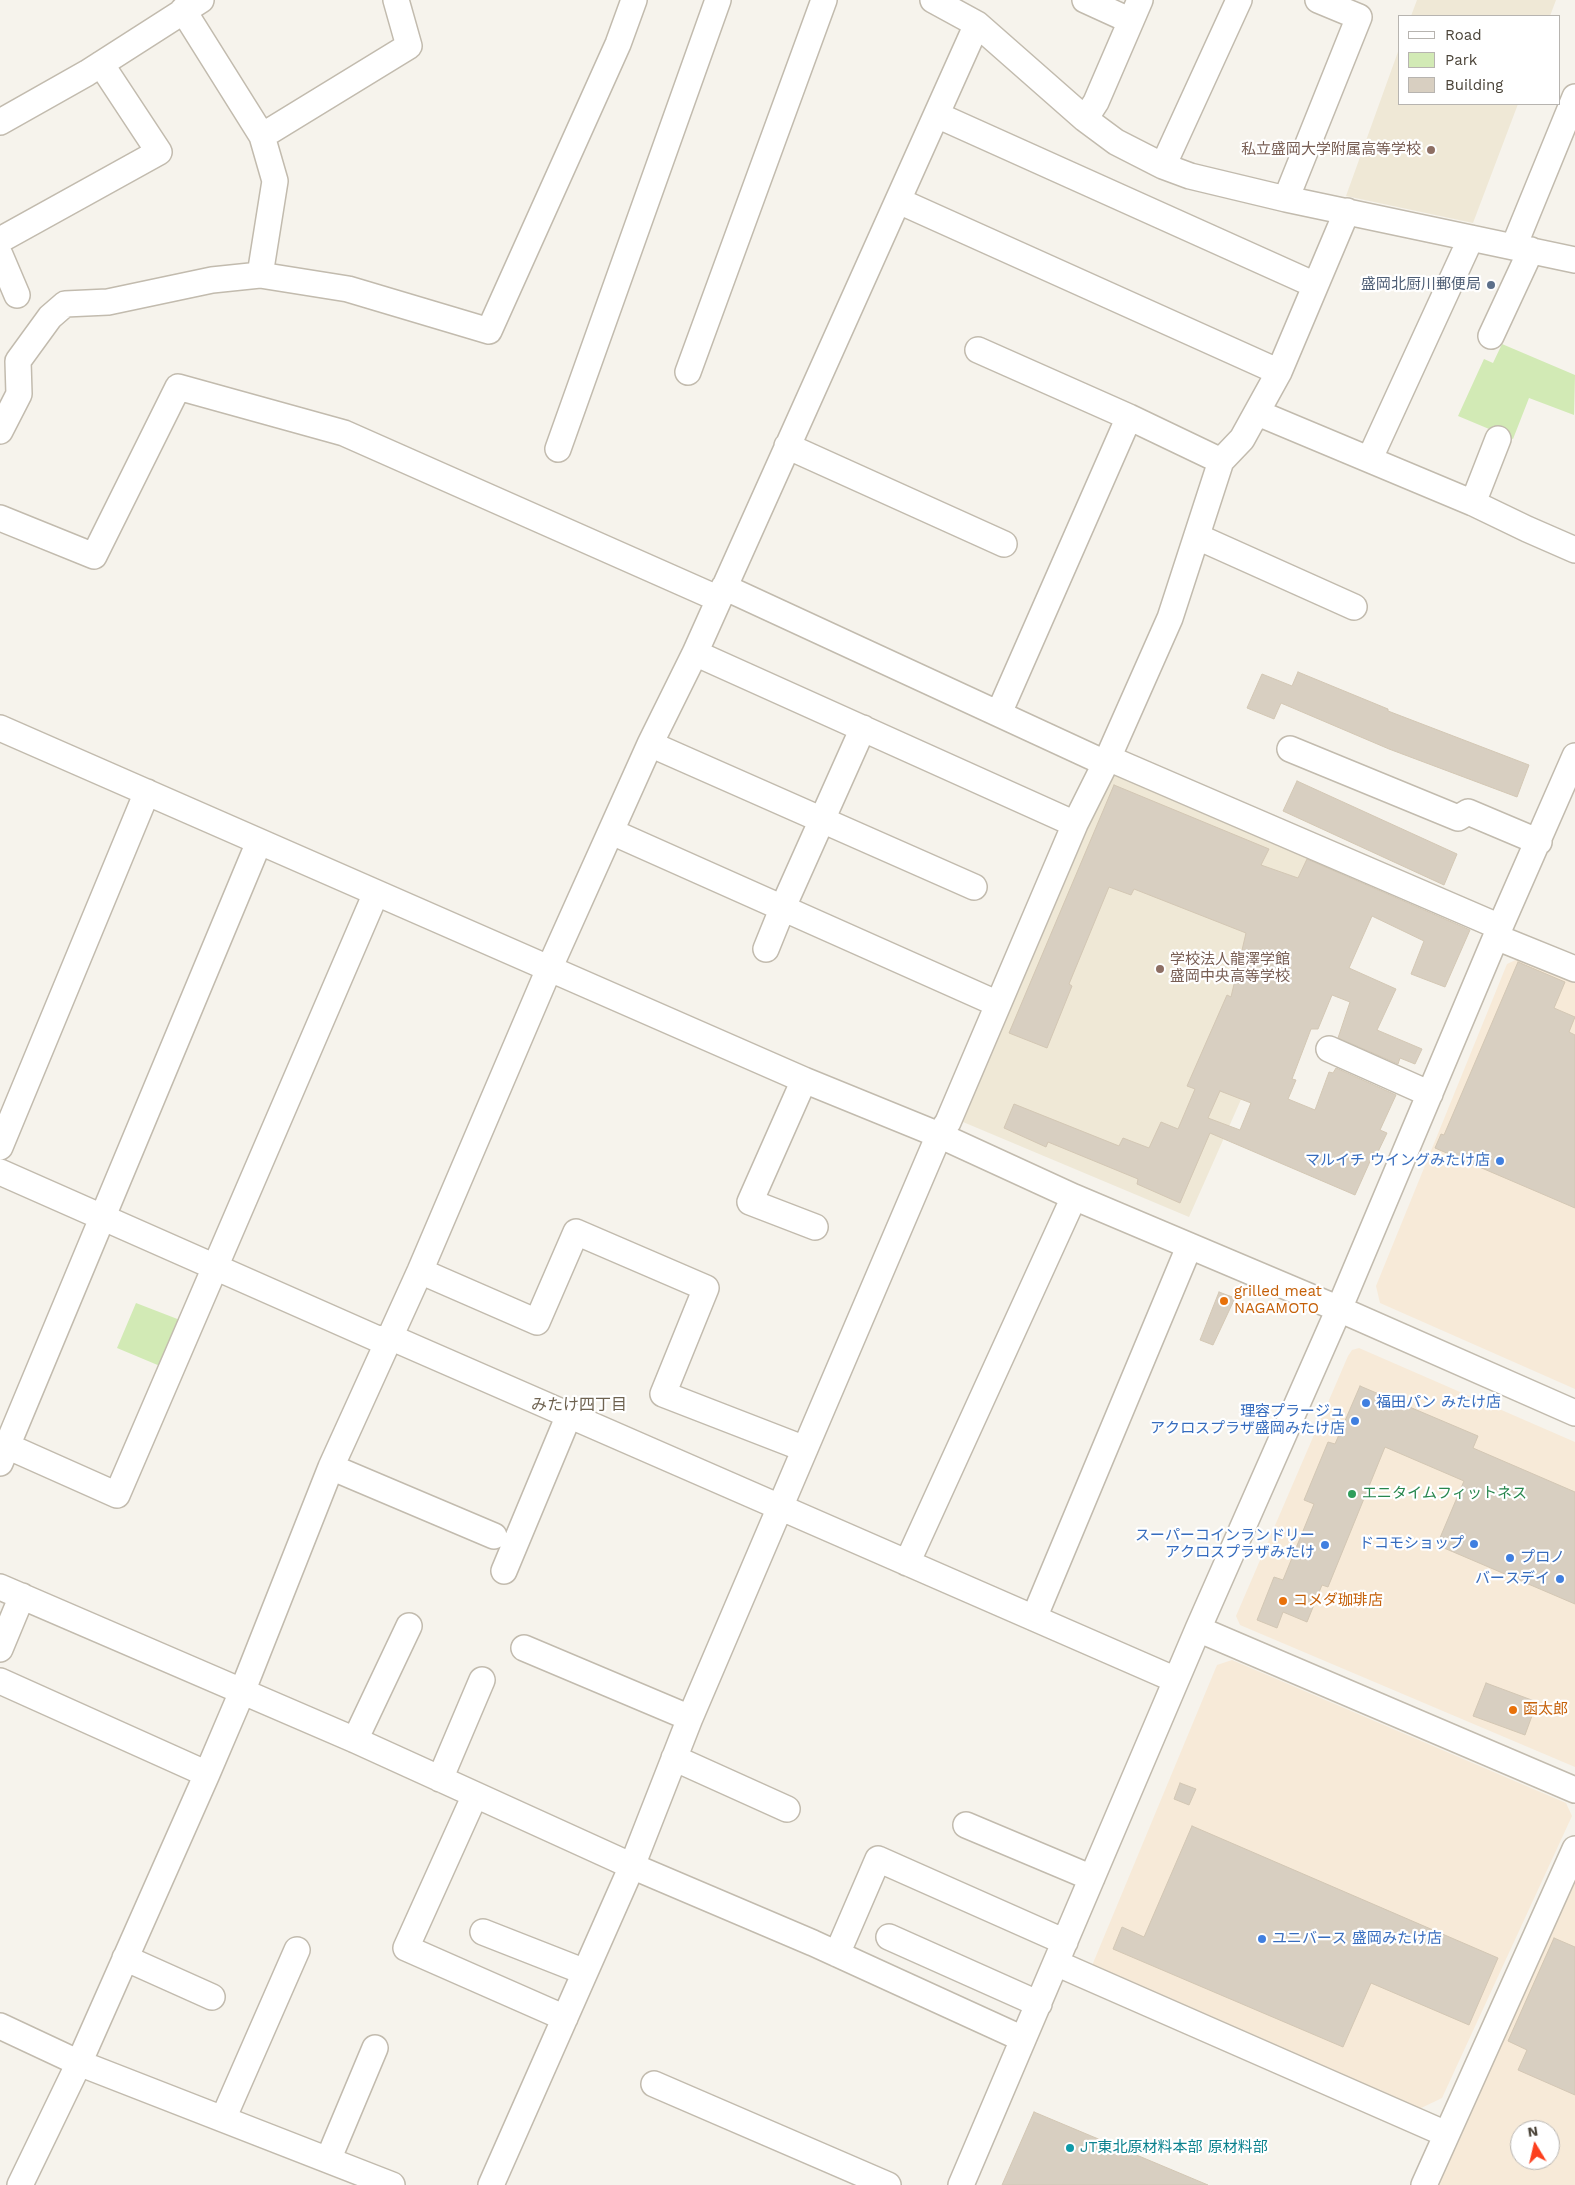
<!DOCTYPE html>
<meta charset="utf-8">
<style>
body{margin:0}
#map{position:relative;width:1575px;height:2185px;overflow:hidden;background:#f6f3ec;font-family:"Work Sans",sans-serif}
canvas{display:block}
.legend{position:absolute;left:1398px;top:15px;width:162px;height:90px;box-sizing:border-box;background:#fff;border:1px solid #b7b4b0;margin:0;padding:6px 9px;list-style:none;font-size:15px;color:#4b4439}
.legend li{display:flex;align-items:center;gap:10px;height:25px}
.legend b{width:25px;border:1px solid #b7b4b0}
.north{position:absolute;left:1510px;top:2120px;width:50px;height:50px;box-sizing:border-box;background:#fff;border:1px solid #b7b4b0;border-radius:50%;rotate:351deg;font-size:14px;font-weight:700;line-height:20px;text-align:center;color:#4b4439}
.north::after{content:'';display:block;margin:auto;width:18px;height:22px;background:#fc3f1d;clip-path:polygon(50% 0,100% 100%,50% 72%,0 100%)}
</style>
<div id="map">
<canvas width="1575" height="2185"></canvas>
<ul class="legend">
<li><b style="height:6px;background:#fff"></b>Road</li>
<li><b style="height:14px;background:#d2eab5"></b>Park</li>
<li><b style="height:14px;background:#d8cfc1"></b>Building</li>
</ul>
<div class="north">N</div>
</div>
<script>
const g = document.querySelector('canvas').getContext('2d');
g.lineJoin = 'round';
function paint(path, color) {
  g.fillStyle = color;
  g.fill(path, 'evenodd');
}
function toPath(rows) {
  const path = new Path2D();
  for (const r of rows) {
    path.moveTo(r[0], r[1]);
    for (let i = 2; i < r.length; i += 2) path.lineTo(r[i], r[i + 1]);
  }
  return path;
}
function trace(path, color, width, dash) {
  g.strokeStyle = color;
  g.lineWidth = width;
  g.lineCap = dash ? 'butt' : 'round';
  g.setLineDash(dash || []);
  g.stroke(path);
}
function write(font, color, halo, rows, align = 'center') {
  g.font = font + ' "Work Sans","Noto Sans JP",sans-serif';
  g.lineWidth = 4.5;
  g.setLineDash([]);
  g.textBaseline = 'middle';
  g.strokeStyle = halo;
  g.fillStyle = color;
  for (const [text, x, y, turn = 0] of rows) {
    g.save();
    g.translate(x, y);
    g.rotate((+turn || 0) * Math.PI / 180);
    g.textAlign = isNaN(turn) ? turn : align;
    if (halo) g.strokeText(text, 0, 0);
    g.fillText(text, 0, 0);
    g.restore();
  }
}
const commercial = toPath([
 [1522,957,1575,982,1575,1389,1380,1303,1376,1286,1507,964],
 [1359,1348,1575,1442,1575,1767,1240,1625,1236,1616,1348,1356,1352,1350],
 [1232,1660,1566,1803,1572,1816,1442,2098,1417,2110,1091,1968,1217,1665],
 [1575,1883,1575,2185,1432,2185],
 [1520,2130,1550,2130,1550,2160,1520,2160]
]);
const education = toPath([
 [1417,0,1556,0,1550,16,1411,16],
 [1399,49,1399,104,1518,104,1473,223,1346,196],
 [1121,769,1343,869,1189,1217,963,1122,1104,777]
]);
const green = toPath([
 [1502,344,1575,375,1574,415,1529,398,1513,439,1458,416,1484,359,1493,363],
 [136,1303,180,1320,160,1366,117,1348]
]);
const building = toPath([
 [1298,672,1388,709,1388,711,1529,765,1517,797,1389,749,1281,703,1274,719,1247,708,1262,674,1292,686,1298,672],
 [1297,781,1457,854,1444,885,1283,811,1297,781],
 [1114,785,1269,849,1261,865,1298,878,1307,859,1470,930,1445,987,1411,974,1424,941,1372,916,1349,968,1396,989,1377,1030,1422,1049,1415,1064,1400,1058,1398,1064,1338,1038,1350,1002,1332,995,1318,1029,1311,1029,1292,1079,1296,1080,1288,1099,1315,1110,1329,1072,1333,1073,1336,1068,1396,1095,1380,1130,1387,1133,1375,1158,1372,1157,1355,1195,1210,1133,1180,1203,1137,1184,1138,1179,1048,1142,1046,1147,1004,1128,1014,1104,1119,1146,1123,1138,1149,1148,1161,1122,1178,1129,1195,1089,1187,1086,1227,995,1231,997,1246,933,1134,889,1131,895,1109,887,1069,984,1072,986,1047,1048,1009,1033,1114,785],
 [1220,1091,1251,1103,1240,1130,1208,1118,1220,1091],
 [1518,962,1565,982,1554,1008,1575,1017,1569,1032,1575,1035,1575,1208,1435,1148,1441,1134,1444,1135,1518,962],
 [1219,1292,1235,1298,1213,1345,1200,1340,1219,1292],
 [1360,1386,1478,1436,1473,1448,1575,1492,1575,1604,1437,1545,1464,1481,1385,1447,1328,1587,1322,1585,1307,1622,1283,1612,1277,1628,1257,1620,1274,1577,1283,1580,1314,1504,1304,1500,1328,1442,1335,1444,1360,1386],
 [1486,1683,1537,1702,1525,1735,1473,1716,1486,1683],
 [1180,1783,1196,1789,1189,1805,1174,1799,1180,1783],
 [1192,1826,1498,1958,1469,2025,1371,1983,1343,2047,1113,1949,1122,1927,1144,1937,1192,1826],
 [1554,1938,1575,1947,1575,2095,1518,2070,1527,2050,1508,2041,1554,1938],
 [1034,2112,1208,2185,1002,2185,1034,2112]
]);
const minor = toPath([
 [933,0,977,24,1085,119,1116,142,1163,166,1190,176,1286,199,1575,260],
 [1085,0,1131,21],
 [183,10,262,136,275,181,260,275],
 [937,115,1315,285],
 [1085,119,1096,102,1140,0],
 [0,122,87,73,201,0],
 [262,136,409,46,396,0],
 [1163,166,1239,0],
 [1286,199,1359,17,1318,0],
 [899,201,1279,372],
 [0,240,159,152,101,64],
 [1514,246,1575,97],
 [0,255,17,295],
 [1491,336,1531,250],
 [978,350,1129,417,1221,461],
 [688,372,824,0],
 [1258,413,1473,503,1527,529,1575,550],
 [0,431,19,394,18,361,50,317,65,304,108,302,212,280,260,275,348,289,489,331,618,44,634,0],
 [787,446,1004,544],
 [558,449,718,0],
 [1370,458,1471,238],
 [1473,503,1498,439],
 [0,518,94,556,178,387,344,433,719,599],
 [1198,537,1354,607],
 [724,587,1105,763],
 [695,653,1075,824],
 [999,713,1129,417],
 [0,728,804,1080,939,1135,1074,1197,1339,1309,1575,1413],
 [650,744,974,887],
 [1290,749,1458,818,1468,812,1539,842],
 [1108,758,1500,927],
 [612,832,998,1004],
 [1496,937,1575,969],
 [766,949,783,907,863,728],
 [1329,1049,1430,1094],
 [804,1080,750,1202,815,1227],
 [0,1147,147,792],
 [0,1172,378,1339,390,1337,1176,1680],
 [420,1271,537,1322,576,1232,706,1288,663,1394,805,1449],
 [7,1446,117,1495,376,893],
 [0,1463,259,842],
 [331,1467,494,1536],
 [907,1563,1074,1197],
 [504,1571,569,1415],
 [0,1587,355,1740,632,1866,813,1943,1023,2039],
 [1034,1618,1189,1247],
 [1198,1629,1575,1790],
 [524,1648,690,1718],
 [0,1649,22,1596],
 [0,1681,207,1774],
 [355,1740,409,1626],
 [674,1758,787,1809],
 [440,1779,482,1680],
 [475,1795,406,1948,565,2018],
 [966,1825,1092,1878],
 [483,1932,585,1972],
 [889,1937,1039,2004],
 [837,1954,878,1859,1065,1942],
 [125,1958,212,1997],
 [1056,1963,1446,2134],
 [0,2026,79,2063,392,2185],
 [654,2084,888,2185],
 [223,2119,297,1950],
 [328,2160,375,2048],
 [20,2185,79,2063,207,1774,242,1692,331,1467,420,1271,549,969,650,744,695,653,977,24],
 [491,2185,632,1866,690,1718,939,1135,948,1122,1075,824,1108,758,1170,618,1221,461,1242,439,1279,372,1347,211],
 [961,2185,1198,1629,1339,1309,1500,927,1575,756],
 [1424,2185,1575,1849]
]);
const markers = [
 [1431,150,5,"#8d6e63"],
 [1491,285,5,"#5c6f8a"],
 [1160,969,5,"#8d6e63"],
 [1500,1161,5,"#3f7fe0"],
 [1224,1301,5,"#e8710a"],
 [1366,1403,5,"#3f7fe0"],
 [1355,1421,5,"#3f7fe0"],
 [1352,1494,5,"#2e9e5b"],
 [1474,1544,5,"#3f7fe0"],
 [1325,1545,5,"#3f7fe0"],
 [1510,1558,5,"#3f7fe0"],
 [1560,1579,5,"#3f7fe0"],
 [1283,1601,5,"#e8710a"],
 [1513,1710,5,"#e8710a"],
 [1262,1939,5,"#3f7fe0"],
 [1070,2148,5,"#0f9aa8"]
];
const educationNames = [
 ["私立盛岡大学附属高等学校",1421,150],
 ["学校法人龍澤学館",1170,960,"left"],
 ["盛岡中央高等学校",1170,977,"left"]
];
const serviceNames = [
 ["盛岡北厨川郵便局",1481,285]
];
const shopNames = [
 ["マルイチ ウイングみたけ店",1490,1161],
 ["福田パン みたけ店",1376,1403,"left"],
 ["理容プラージュ",1345,1412],
 ["アクロスプラザ盛岡みたけ店",1345,1429],
 ["スーパーコインランドリー",1315,1536],
 ["アクロスプラザみたけ",1315,1553],
 ["ドコモショップ",1464,1544],
 ["プロノ",1520,1558,"left"],
 ["バースデイ",1550,1579],
 ["ユニバース 盛岡みたけ店",1272,1939,"left"]
];
const foodNames = [
 ["grilled meat",1234,1292],
 ["NAGAMOTO",1234,1309],
 ["コメダ珈琲店",1293,1601],
 ["函太郎",1523,1710]
];
const leisureNames = [
 ["エニタイムフィットネス",1362,1494]
];
const cultureNames = [
 ["JT東北原材料本部 原材料部",1080,2148]
];
const neighbourhoodNames = [
 ["みたけ四丁目",579,1405]
];
paint(commercial, '#f7ead8');
paint(education, '#efe8d6');
paint(green, '#d2eab5');
paint(building, '#d8cfc1');
trace(building, '#d3c7b4', 1);
trace(minor, '#c2bbae', 28);
trace(minor, '#fff', 25);
for (const [x, y, r, color] of markers) {
  const dot = new Path2D();
  dot.arc(x, y, r, 0, 2 * Math.PI);
  g.fillStyle = color;
  g.fill(dot);
  trace(dot, '#fff', 2);
}
write('15px', '#785e54', '#fff', educationNames, 'right');
write('15px', '#4e5e75', '#fff', serviceNames, 'right');
write('15px', '#366cbe', '#fff', shopNames, 'right');
write('15px', '#c56008', '#fff', foodNames, 'left');
write('15px', '#27864d', '#fff', leisureNames, 'left');
write('15px', '#0d838f', '#fff', cultureNames, 'left');
write('16px', '#6e6250', '#fff', neighbourhoodNames);
</script>
